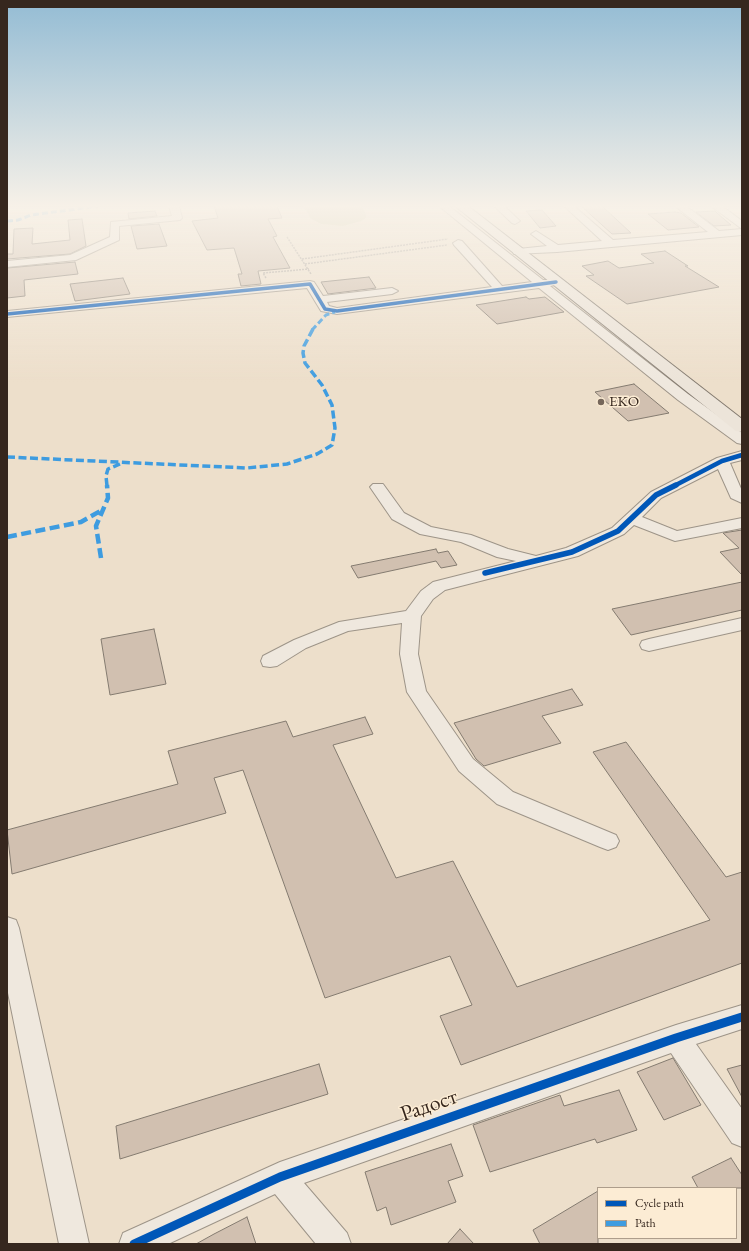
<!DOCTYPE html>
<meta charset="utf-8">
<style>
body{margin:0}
#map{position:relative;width:749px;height:1251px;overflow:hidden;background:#eddfcb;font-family:"EB Garamond",serif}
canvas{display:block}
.frame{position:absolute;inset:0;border:8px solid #36271e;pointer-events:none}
.legend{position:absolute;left:597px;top:1187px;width:140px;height:52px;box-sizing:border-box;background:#fcecd4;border:1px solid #ad9d8b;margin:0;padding:5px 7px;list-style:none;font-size:12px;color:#36271e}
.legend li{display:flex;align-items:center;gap:8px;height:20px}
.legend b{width:20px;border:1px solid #ad9d8b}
</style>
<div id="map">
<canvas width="749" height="1251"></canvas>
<div class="frame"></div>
<ul class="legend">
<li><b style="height:5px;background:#0057b8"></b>Cycle path</li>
<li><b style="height:5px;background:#3e9ce0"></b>Path</li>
</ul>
</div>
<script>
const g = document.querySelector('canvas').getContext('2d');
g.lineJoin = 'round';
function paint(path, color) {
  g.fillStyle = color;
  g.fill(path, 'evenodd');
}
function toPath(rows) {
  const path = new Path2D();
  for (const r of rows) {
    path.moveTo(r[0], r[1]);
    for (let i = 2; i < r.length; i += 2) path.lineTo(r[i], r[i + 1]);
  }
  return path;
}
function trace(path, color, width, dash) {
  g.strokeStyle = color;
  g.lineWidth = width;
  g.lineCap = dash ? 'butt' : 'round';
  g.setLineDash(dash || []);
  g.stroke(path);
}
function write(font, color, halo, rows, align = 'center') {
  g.font = font + ' "EB Garamond",serif';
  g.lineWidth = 3;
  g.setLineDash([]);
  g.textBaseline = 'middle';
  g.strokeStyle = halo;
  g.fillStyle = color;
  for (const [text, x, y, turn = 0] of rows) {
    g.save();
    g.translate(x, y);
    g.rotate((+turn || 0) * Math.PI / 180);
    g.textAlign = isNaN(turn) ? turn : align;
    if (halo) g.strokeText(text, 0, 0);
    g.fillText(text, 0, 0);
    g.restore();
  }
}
const green = toPath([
 [304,206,361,206,366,214,366,218,361,221,343,226,321,224,310,218]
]);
const building = toPath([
 [214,206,277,206,282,218,268,219,277,236,273,237,290,268,258,271,261,284,241,286,238,274,242,274,234,248,207,250,192,221,218,218,214,206],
 [581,206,602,206,631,233,612,234,581,206],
 [542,210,556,226,540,228,526,211,542,210],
 [155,211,157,216,129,219,128,213,155,211],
 [715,211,717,213,731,225,714,226,696,212,715,211],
 [675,212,681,213,699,227,668,230,648,214,675,212],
 [82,219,86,246,70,254,7,259,7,254,13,254,14,229,33,228,32,244,70,240,68,220,82,219],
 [159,224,167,246,137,249,131,226,159,224],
 [665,251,688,266,685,266,719,287,627,304,586,276,594,275,582,266,608,261,619,268,654,263,641,254,665,251],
 [75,262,78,274,24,280,25,296,7,298,7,268,75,262],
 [369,277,376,288,328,294,321,282,369,277],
 [123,278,130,294,75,301,70,284,123,278],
 [526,297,529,299,545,297,564,312,497,324,476,305,526,297],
 [634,384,669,413,628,421,595,392,634,384],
 [742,530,742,575,720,552,739,548,723,533,742,530],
 [436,549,438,553,448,551,457,565,441,568,436,561,358,578,351,566,436,549],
 [742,582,742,610,631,635,612,609,742,582],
 [154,629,166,684,110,695,101,639,154,629],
 [572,689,583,705,542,716,561,743,484,766,476,759,454,723,572,689],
 [365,717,373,734,333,745,396,878,453,861,517,987,710,920,593,752,626,742,726,877,742,872,742,963,461,1065,440,1016,472,1005,450,956,325,998,243,770,214,778,226,813,12,874,7,830,178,784,168,751,286,721,293,737,365,717],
 [673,1058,701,1105,664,1120,637,1072,673,1058],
 [319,1064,328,1094,120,1159,116,1126,319,1064],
 [742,1065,742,1097,727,1069,742,1065],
 [619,1090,637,1130,597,1143,595,1139,490,1172,473,1125,560,1095,564,1106,619,1090],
 [451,1144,463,1176,448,1181,456,1202,391,1225,386,1207,377,1211,365,1172,451,1144],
 [731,1158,742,1175,742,1188,698,1188,692,1177,731,1158],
 [598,1191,598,1244,540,1244,533,1230,598,1191],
 [247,1217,256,1244,196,1244,214,1234,247,1217],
 [460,1229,474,1244,447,1244,460,1229]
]);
const path = toPath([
 [287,237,311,274],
 [302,259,448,239],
 [305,264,447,245],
 [266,278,263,273,309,269]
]);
const minor = toPath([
 [169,206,179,206,182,218,180,220,119,226,119,240,76,260,7,267,7,261,70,255,110,237,111,222,172,216,169,206],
 [439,206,449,206,543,280,560,280,561,282,560,284,550,286,688,394,742,433,742,444,737,443,678,400,539,288,337,314,321,311,307,288,7,317,7,311,310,281,314,282,323,296,392,288,398,291,392,294,327,302,329,306,337,308,492,287,454,245,453,243,458,240,462,241,502,286,532,282,439,206],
 [494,206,504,206,520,221,515,224,512,223,494,206],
 [564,206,574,206,613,240,708,232,675,206,686,206,719,231,742,229,742,235,557,252,514,254,513,252,514,250,518,249,547,246,531,234,536,231,558,245,602,241,564,206],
 [711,206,722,206,742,221,742,229,711,206],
 [742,451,742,460,730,463,742,491,742,503,731,498,718,469,661,498,642,517,677,531,742,518,742,528,675,541,634,525,624,534,578,556,445,590,433,599,421,616,418,654,426,691,473,759,513,792,616,835,619,841,616,847,608,850,600,847,497,804,459,771,407,692,400,654,402,623,348,631,306,648,277,666,270,667,263,666,261,661,263,656,294,640,339,622,406,611,421,591,433,582,516,561,497,557,461,542,420,534,392,519,370,487,373,484,383,484,404,513,431,527,471,535,508,549,536,556,566,548,612,528,651,492,717,458,742,451],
 [742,618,742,630,649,651,642,649,640,645,642,641,649,639,742,618],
 [7,917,16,920,19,928,89,1244,59,1244,7,988,7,917],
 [742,1005,742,1029,696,1044,742,1109,742,1147,732,1143,671,1053,304,1183,347,1233,351,1244,316,1244,275,1194,168,1244,119,1244,123,1233,280,1162,676,1025,742,1005]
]);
const major = toPath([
 [455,206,468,206,742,419,742,432,736,431,455,206]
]);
const quietFar2 = toPath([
 [7,221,18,220,31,215,99,206],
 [312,330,326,315,335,312]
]);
const quietFar1 = toPath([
 [7,457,247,468,287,464,317,454,332,445,335,428,332,405,322,385,305,363,303,353,304,346,313,329],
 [107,486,106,476,108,469,120,464]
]);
const quiet = toPath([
 [7,537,81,522,102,510],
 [101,558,96,526,108,498,107,485]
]);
const cyclewayFar3 = toPath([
 [7,314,310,284,325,309,337,311,556,282]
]);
const cyclewayFar2 = toPath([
 [674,486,722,461,742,455]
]);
const cyclewayFar1 = toPath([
 [485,573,572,552,618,531,656,495,676,485]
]);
const cycleway = toPath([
 [134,1244,280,1177,676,1038,742,1017]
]);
const markers = [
 [601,402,4,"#76675b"]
];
const farPoinames = [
 ["EKO",609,402]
];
const nearStreetnames = [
 ["Радост",429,1106,-19]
];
paint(green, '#d3d0ac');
paint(building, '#d1c0b0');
trace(building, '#847b70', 1);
trace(minor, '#9d9488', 2);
trace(major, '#847b70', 2);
trace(path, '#ada69e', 1.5, [2, 1]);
paint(minor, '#efe8de');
paint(major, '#ece4d9');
trace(quietFar2, '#3e9ce0', 3, [6, 3]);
trace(quietFar1, '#3e9ce0', 3.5, [8, 3.5]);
trace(quiet, '#3e9ce0', 4.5, [10, 4.5]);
trace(cyclewayFar3, '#0057b8', 3.5);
trace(cyclewayFar2, '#0057b8', 4.5);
trace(cyclewayFar1, '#0057b8', 5.5);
trace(cycleway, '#0057b8', 9);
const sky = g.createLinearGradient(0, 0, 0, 382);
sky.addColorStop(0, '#94bcd4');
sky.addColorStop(0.54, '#f7f1e8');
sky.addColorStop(1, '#f7f1e800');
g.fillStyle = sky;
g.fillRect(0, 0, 749, 382);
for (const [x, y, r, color] of markers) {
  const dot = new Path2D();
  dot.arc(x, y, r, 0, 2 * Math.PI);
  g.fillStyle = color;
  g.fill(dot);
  trace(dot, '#fcecd4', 1.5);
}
write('15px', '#36271e', '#fcecd4', farPoinames, 'left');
write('22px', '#36271e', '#fcecd4', nearStreetnames);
</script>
